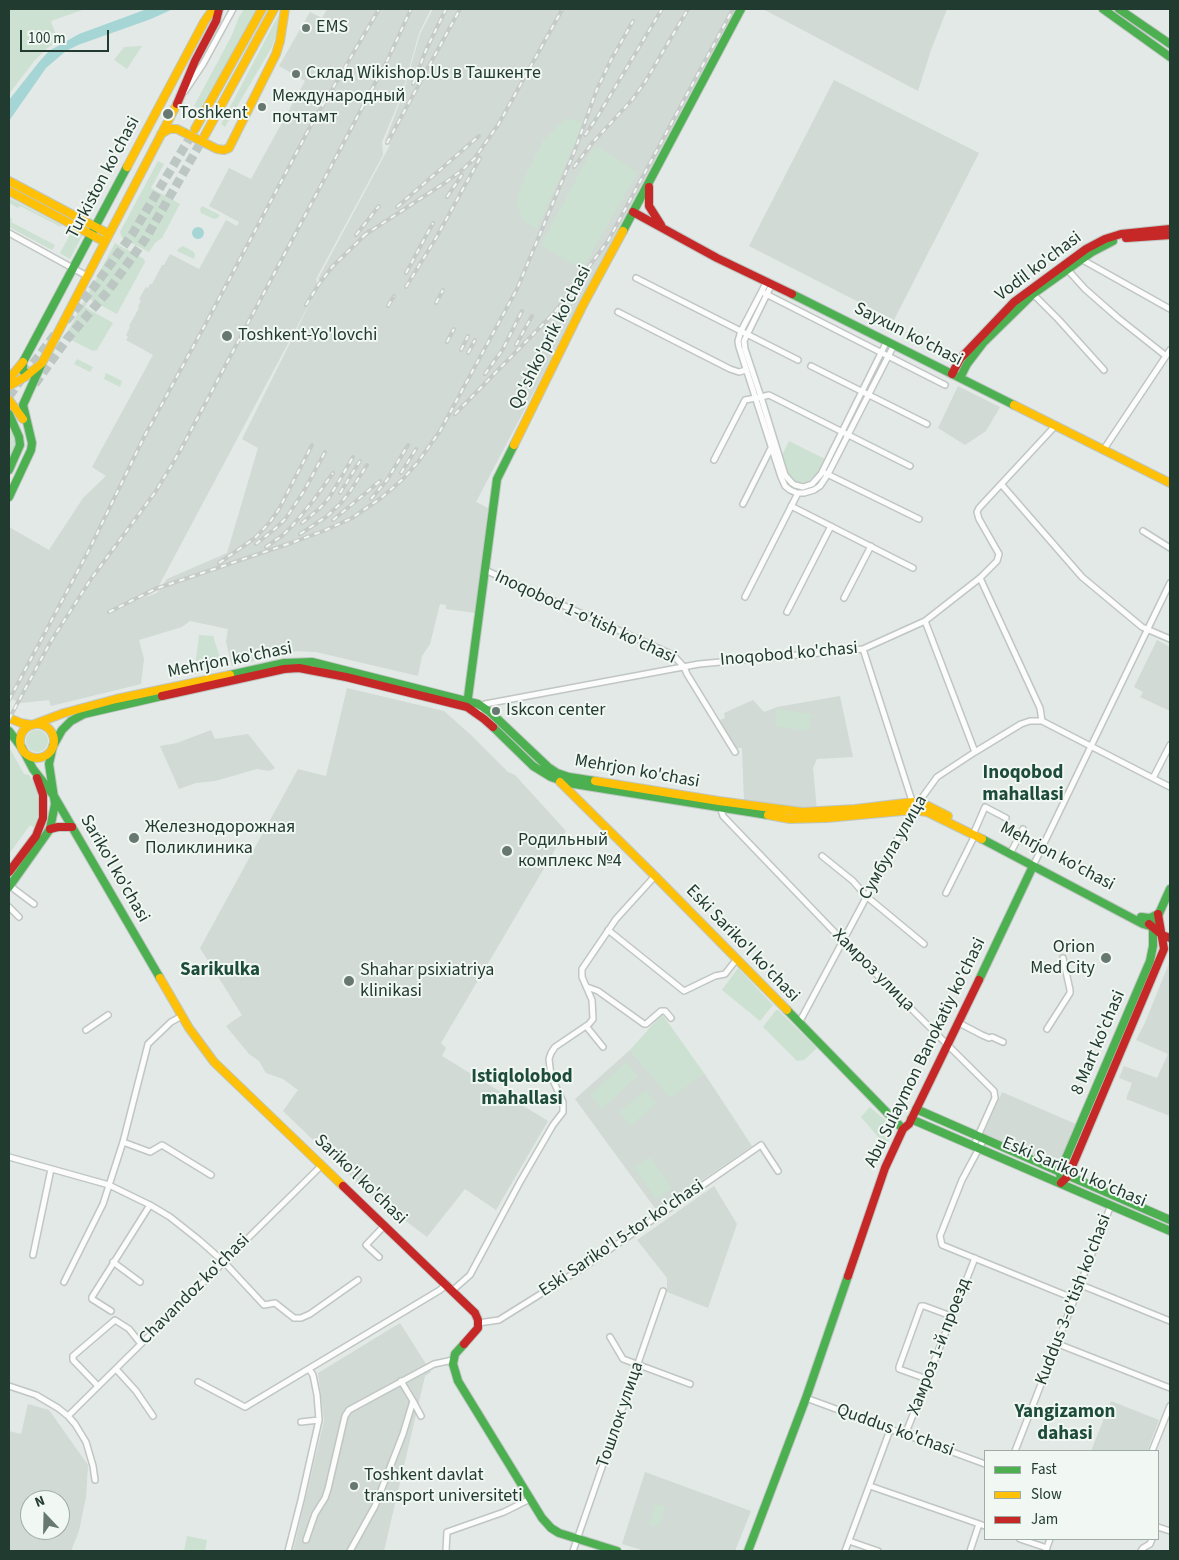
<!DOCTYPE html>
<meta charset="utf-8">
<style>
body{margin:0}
#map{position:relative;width:1179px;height:1560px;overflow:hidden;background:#e3e9e6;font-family:"Source Sans 3",sans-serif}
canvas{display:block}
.frame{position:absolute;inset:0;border:10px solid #223b31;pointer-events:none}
.legend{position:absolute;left:984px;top:1450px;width:175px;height:90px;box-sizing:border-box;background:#f1f7f3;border:1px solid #9eaca5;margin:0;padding:6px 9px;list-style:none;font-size:15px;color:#223b31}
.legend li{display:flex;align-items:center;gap:10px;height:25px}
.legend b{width:25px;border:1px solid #9eaca5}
.north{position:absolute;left:20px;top:1490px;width:50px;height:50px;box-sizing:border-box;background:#f1f7f3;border:1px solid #9eaca5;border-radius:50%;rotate:339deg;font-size:14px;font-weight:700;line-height:20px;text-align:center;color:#223b31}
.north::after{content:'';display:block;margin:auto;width:18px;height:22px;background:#667870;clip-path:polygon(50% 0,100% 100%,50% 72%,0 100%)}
.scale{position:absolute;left:20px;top:30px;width:89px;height:22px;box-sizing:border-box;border:2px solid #223b31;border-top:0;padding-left:6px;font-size:15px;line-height:18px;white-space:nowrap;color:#223b31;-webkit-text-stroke:4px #f1f7f3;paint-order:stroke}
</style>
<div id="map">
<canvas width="1179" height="1560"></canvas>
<div class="frame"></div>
<ul class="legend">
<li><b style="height:6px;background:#4caf50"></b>Fast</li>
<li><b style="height:6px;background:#ffc107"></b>Slow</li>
<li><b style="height:6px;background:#c62828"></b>Jam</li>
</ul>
<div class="north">N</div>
<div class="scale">100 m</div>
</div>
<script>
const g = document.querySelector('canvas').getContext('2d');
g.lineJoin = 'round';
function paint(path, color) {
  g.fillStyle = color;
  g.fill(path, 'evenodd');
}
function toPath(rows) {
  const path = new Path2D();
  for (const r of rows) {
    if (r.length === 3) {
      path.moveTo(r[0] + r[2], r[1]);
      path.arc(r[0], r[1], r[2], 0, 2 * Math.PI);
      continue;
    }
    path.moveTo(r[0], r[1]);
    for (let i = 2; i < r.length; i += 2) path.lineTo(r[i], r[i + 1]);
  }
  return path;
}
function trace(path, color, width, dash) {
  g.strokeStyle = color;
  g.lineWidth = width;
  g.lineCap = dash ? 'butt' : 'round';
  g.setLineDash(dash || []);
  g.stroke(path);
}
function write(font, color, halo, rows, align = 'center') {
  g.font = font + ' "Source Sans 3",sans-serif';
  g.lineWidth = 4;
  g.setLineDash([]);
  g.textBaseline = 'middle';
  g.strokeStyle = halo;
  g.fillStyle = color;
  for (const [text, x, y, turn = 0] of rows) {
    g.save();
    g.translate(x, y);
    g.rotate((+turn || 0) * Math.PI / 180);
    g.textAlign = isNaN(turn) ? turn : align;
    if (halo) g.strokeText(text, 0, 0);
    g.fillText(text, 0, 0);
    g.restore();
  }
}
const built = toPath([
 [327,9,431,9,419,33,402,94,382,142,383,155,316,279,318,288,321,282,318,279,390,145,385,141,403,94,420,34,433,9,735,9,476,502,488,508,476,613,446,609,446,605,440,604,430,644,422,656,418,676,316,652,297,651,232,666,226,642,228,629,190,621,182,627,139,640,144,659,141,684,51,706,49,700,21,703,9,698,9,527,49,550,83,498,106,476,92,467,153,355,126,340,128,337,126,335,130,327,129,326,139,308,138,306,141,301,139,299,146,287,148,288,150,284,152,284,162,265,164,265,170,254,199,269,226,220,237,226,239,222,209,206,229,168,251,179,305,81,279,66,310,12,322,18],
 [316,291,242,439,258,448,227,553,167,579,157,593,143,598,156,591],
 [763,9,947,9,931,50,918,91],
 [834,80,979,153,894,320,749,246],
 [958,386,1000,407,986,431,965,445,938,428],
 [1157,640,1170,647,1170,711,1140,697,1143,692,1134,687],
 [347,688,444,711,471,735,508,772,515,775,566,831,441,1043,446,1048,442,1056,548,1121,496,1210,465,1189,427,1237,366,1191,283,1111,298,1090,283,1079,266,1073,259,1061,249,1054,226,1026,242,1015,200,948,298,769,326,776],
 [840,696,853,757,817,759,813,768,817,811,744,801,742,748,735,748,720,720,725,718,724,713,753,700,764,712,777,707],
 [211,730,215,739,248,734,275,768,270,771,257,769,215,781,196,783,179,789,160,746,177,743],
 [1170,961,1170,1116,1126,1099,1132,1083,1119,1078,1124,1066,1157,1078,1168,1054,1136,1040,1144,1025],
 [630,1050,670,1097,704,1073,752,1146,657,1211,575,1099],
 [1002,1092,1078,1125,1060,1168,983,1135],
 [714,1186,737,1224,708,1308,667,1292,667,1278,637,1240],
 [400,1323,431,1372,425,1376,384,1551,293,1551,324,1421,318,1373],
 [1111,1401,1159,1420,1147,1451,1091,1451],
 [28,1404,49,1410,88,1465,86,1497,79,1531,71,1551,9,1551,9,1431,21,1434],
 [30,1500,60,1500,60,1530,30,1530],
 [645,1472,751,1511,735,1551,645,1551,622,1544]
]);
const green = toPath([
 [9,9,85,9,51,21,58,41,46,49,35,60,9,94],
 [244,9,257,9,200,109,194,106,231,37,239,17],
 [279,14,277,31,272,47,225,127,221,124],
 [142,46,127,69,114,60,124,47],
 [567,118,584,123,537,229,526,223,522,218,516,203,525,176,542,142,562,122],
 [597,146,638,172,582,270,541,245,591,151],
 [158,161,164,164,151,188,180,204,162,238,155,243,149,252,122,238,120,232],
 [9,198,61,225,61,227,20,206,18,208,9,203],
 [202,206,220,215,218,218,214,219,201,213,200,209],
 [9,217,12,219,11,222,55,245,52,250,9,227],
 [72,231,82,236,70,259,60,253],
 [115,243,144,259,145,262,117,314,89,299,85,307,113,323,97,350,93,351,65,337],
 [183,246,194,252,195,256,194,259,177,251,179,248],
 [77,359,93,367,90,372,74,364],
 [106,373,122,381,120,387,104,379],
 [10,430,15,437,16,448,9,461,9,432],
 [789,441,825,459,818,473,807,482,797,482,790,477,788,473,782,455],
 [199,635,213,636,223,667,194,674],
 [777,709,812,714,809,731,775,726],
 [37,741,11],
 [9,747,24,774,29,775,33,782,37,792,39,808,37,821,35,828,30,825,9,854],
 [738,968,773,1005,760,1021,722,990],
 [776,1010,778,1010,817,1048,804,1060,797,1061,763,1027],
 [662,1014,704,1073,670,1098,630,1050],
 [626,1062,638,1076,602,1109,590,1095],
 [646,1090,657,1103,630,1126,619,1112],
 [870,1107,893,1127,892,1133,886,1146,861,1117],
 [651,1157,672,1188,656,1199,634,1168],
 [655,1504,665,1507,659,1527,649,1524],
 [187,1536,207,1540,205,1551,184,1551]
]);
const water = toPath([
 [147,9,173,9,151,19,78,45,66,51,46,68,9,121,9,100,39,62,49,51,79,34],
 [198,233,6]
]);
const highwayTunnel = toPath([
 [66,321,94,287,133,233,195,129],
 [35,384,67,339,108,291,146,238,205,135],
 [9,396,56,333]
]);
const street = toPath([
 [185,91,203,64,233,9],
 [9,233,87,276],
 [1081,259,1170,309],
 [1067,269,1085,289,1118,318,1166,356],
 [636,278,798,360],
 [767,281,741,331,738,341,739,347,781,477,785,486,790,490,797,493,804,493,814,490,820,486,828,474,894,345],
 [772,284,744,341,745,349,761,397,769,395,910,466],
 [764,293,945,385],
 [1033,294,1058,319,1104,370],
 [618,312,730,369,739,372,746,370],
 [811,366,927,424],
 [1104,449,1170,350],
 [714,460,745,400,761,397,785,475,792,483,795,485,803,487,812,484,821,474,887,341],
 [825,473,919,519],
 [1001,484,1082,577,1142,627,1170,639],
 [743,504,771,448],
 [791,506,913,568],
 [1143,531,1170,548],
 [485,570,673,655,684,667,687,674,735,752],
 [980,578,1040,708,1042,721],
 [745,597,798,493],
 [844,598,871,546],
 [787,612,831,526],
 [925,621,975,752],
 [863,649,913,804],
 [481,709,485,704,699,664,863,649,925,621,980,578,997,561,999,554,979,519,977,512,979,508,1056,425],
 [1153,778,1170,745],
 [720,807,723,816,843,941,994,1091,995,1098,974,1145],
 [975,830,985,807,1006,818],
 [1012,850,1023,829],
 [822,856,853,881,866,896,924,944],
 [1033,866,1170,583],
 [10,886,34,904],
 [946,893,975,835],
 [9,907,19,917],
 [608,930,684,991,715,976,725,974,736,960],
 [587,987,598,991,644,1024,646,1024,661,1011,665,1011,671,1018],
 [799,1023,913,810,937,777,975,752,1021,724,1030,721,1042,721,1170,787],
 [959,1023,982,1035,989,1038,992,1037,1003,1042],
 [586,1026,603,1047],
 [1047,1029,1070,993,1070,990,1063,958],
 [86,1030,108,1015],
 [984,1139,962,1180,940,1236,942,1245,1075,1299],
 [123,1142,150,1152,162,1145,211,1175],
 [9,1157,109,1185,150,1205,170,1217,199,1240,224,1262,264,1305,275,1303,294,1318,301,1318,310,1314,358,1280],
 [33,1255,51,1169],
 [379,1257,366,1245,385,1225],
 [113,1262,140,1282],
 [64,1282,103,1204,123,1142,148,1044,171,1022,182,1016],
 [1081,1285,1170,1321],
 [453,1290,470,1275,520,1182,553,1125,563,1112,563,1102,551,1076,549,1059,551,1053,555,1047,589,1024,593,1019,592,1000,582,977,582,969,616,919,655,876],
 [111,1311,92,1299,92,1297,150,1205],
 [478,1323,499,1320,587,1265,761,1145,778,1171],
 [610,1337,623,1359,690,1384],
 [1058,1344,1170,1388],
 [116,1369,136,1391,153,1416],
 [927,1379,899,1369,899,1367,921,1306,924,1306,951,1316],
 [198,1382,245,1407,440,1290,447,1284],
 [9,1386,36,1395,58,1408,68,1416,75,1424,86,1442,93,1466,95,1480],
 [98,1386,73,1360,73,1356,115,1320,129,1329,141,1344],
 [806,1398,985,1464],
 [413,1401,421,1416],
 [68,1416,322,1165],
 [301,1422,319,1420],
 [905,1435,975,1258],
 [1015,1451,1111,1205],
 [1152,1451,1170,1406],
 [870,1486,985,1526],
 [1158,1527,1170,1531],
 [1020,1539,1047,1548],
 [306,1540,315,1514,325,1498,328,1489,345,1416,349,1410,434,1364,453,1360],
 [849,1541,878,1551],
 [1046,1550,1050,1539],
 [288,1551,301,1500,319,1420,317,1395,313,1375,309,1369],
 [350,1551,375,1506,403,1434,413,1401,401,1381],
 [446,1551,447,1532,504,1512,530,1499],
 [573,1551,663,1291],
 [845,1551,890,1430],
 [970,1551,979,1524],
 [1141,1551,1143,1548,1150,1544,1152,1539]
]);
const fast = toPath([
 [1103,9,1170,57],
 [1119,9,1170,44],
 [623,231,741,9],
 [792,294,1014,405],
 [31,373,25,373,23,371,23,362,127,167],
 [960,378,967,364,983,343,1033,294,1092,252,1113,241],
 [9,414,19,437,20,445,9,470],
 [9,497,31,450,32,443,23,405,42,363],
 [230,675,284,663,312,662,478,704,490,712,548,767,557,773,569,777,595,781],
 [467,705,497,479,514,445],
 [493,727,533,766,551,777,568,783,768,815],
 [9,731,22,748,33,769,54,796,160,978],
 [982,839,1143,924,1153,927],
 [9,887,50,829,55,804,49,764,53,746,62,730,71,721,84,714,162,696],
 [1141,917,1150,918,1158,914],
 [979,980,1033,866],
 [787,1010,903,1129],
 [916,1109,1170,1220],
 [911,1119,1170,1231],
 [1061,1183,1060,1172,1150,961,1153,946,1153,927,1170,889],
 [464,1344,455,1354,453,1364,458,1381,542,1518,551,1528,559,1533,617,1551],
 [748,1551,806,1398,848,1276]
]);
const slow = toPath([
 [195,129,262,9],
 [161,134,169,129,177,129,217,149,224,150,229,148,276,54,280,41,285,9],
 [205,135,274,9],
 [127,167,204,22,213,9],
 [9,181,109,234],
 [9,191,105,242],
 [9,379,23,362],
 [9,386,25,377,42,363,177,104],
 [9,400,23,419],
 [1014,405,1170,483],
 [514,445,584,303,623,231],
 [9,718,21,723,32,725,64,713,116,699,230,675],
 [37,741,17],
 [595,781,719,801,802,812,855,809,913,802,926,805,948,816],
 [560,782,655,876,787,1010],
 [768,815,790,819,827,818,913,810,927,812,982,839],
 [160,978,189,1028,214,1062,343,1186]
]);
const jam = toPath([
 [177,104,195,61,216,21,219,9],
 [649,187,649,206,661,225],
 [633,212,717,258,792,294],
 [1126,238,1170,235],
 [952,374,960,359,1014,302,1086,249,1105,239,1121,234,1170,229],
 [162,696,284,669,299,668,346,677,467,707,484,719,493,727],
 [50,829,58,827,72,827],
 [9,872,36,836,43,818,43,795,37,778],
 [1149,924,1162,935,1170,938],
 [1061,1183,1068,1176,1164,949,1158,914],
 [343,1186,475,1313,478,1320,478,1328,464,1344],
 [848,1276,885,1168,903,1129,909,1124,979,980]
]);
const rail = toPath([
 [413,84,426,50,446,9],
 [585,135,596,119,662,9],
 [387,143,460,9],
 [574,167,593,142,632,100,645,82,688,9],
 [447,197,462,175],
 [397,207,479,136],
 [356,235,379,206],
 [363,236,446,182,461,171,474,159,498,125,562,10],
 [406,273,433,223],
 [406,287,436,238,480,158],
 [436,303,443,290],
 [306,305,319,284,332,267,369,231],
 [388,306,394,296],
 [447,342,454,329],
 [516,345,532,316],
 [461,350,468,336],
 [468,353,475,340],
 [485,374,503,349,522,311],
 [455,414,555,312,608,241,733,9],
 [401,473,416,449],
 [340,493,360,461],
 [371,499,387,480,408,445],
 [333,520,380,481],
 [302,523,319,509,329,498,353,457],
 [300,534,326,517,341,503,351,490,367,465],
 [256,544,276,528,286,518,304,491,325,452],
 [266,547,283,535,293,525,313,501,333,473],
 [219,563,255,538,270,522,279,509,312,445],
 [109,612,155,589,291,543,326,530,352,518,381,498,403,479,418,462,440,431,517,289,575,150,597,89,611,60,633,21],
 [9,700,89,550,144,437,205,325,309,129,379,9],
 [9,719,51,641,91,579,156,491,180,451,388,59,411,9]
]);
const markers = [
 [306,28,5,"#667870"],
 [296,74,5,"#667870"],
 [262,107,5,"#667870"],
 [168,114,6,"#667870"],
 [227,336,6,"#667870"],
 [496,711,5,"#667870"],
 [134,838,6,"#667870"],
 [507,851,6,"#667870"],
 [1106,958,6,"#667870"],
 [349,981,6,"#667870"],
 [354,1486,5,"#667870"]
];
const poiNames = [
 ["EMS",316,28],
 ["Склад Wikishop.Us в Ташкенте",306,74],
 ["Международный",272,97],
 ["почтамт",272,118],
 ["Toshkent",179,114],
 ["Toshkent-Yo'lovchi",238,336],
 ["Iskcon center",506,711],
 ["Железнодорожная",145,828],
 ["Поликлиника",145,849],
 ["Родильный",518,841],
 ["комплекс №4",518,862],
 ["Orion",1095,948,"right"],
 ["Med City",1095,969,"right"],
 ["Shahar psixiatriya",360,971],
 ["klinikasi",360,992],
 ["Toshkent davlat",364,1476],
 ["transport universiteti",364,1497]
];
const streetNames = [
 ["Turkiston ko'chasi",104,178,-62],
 ["Vodil ko'chasi",1039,267,-37],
 ["Sayxun ko'chasi",908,335,27],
 ["Qo'shko'prik ko'chasi",551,338,-63],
 ["Inoqobod 1-o'tish ko'chasi",585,618,25],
 ["Inoqobod ko'chasi",789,655,-5],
 ["Mehrjon ko'chasi",230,661,-11],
 ["Mehrjon ko'chasi",637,772,10],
 ["Сумбула улица",894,848,-60],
 ["Mehrjon ko'chasi",1057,857,28],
 ["Sariko'l ko'chasi",114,869,60],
 ["Eski Sariko'l ko'chasi",742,944,46],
 ["Хамроз улица",873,971,45],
 ["8 Mart ko'chasi",1099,1043,-67],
 ["Abu Sulaymon Banokatiy ko'chasi",926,1053,-64],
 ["Eski Sariko'l ko'chasi",1074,1173,23],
 ["Sariko'l ko'chasi",360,1180,44],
 ["Eski Sariko'l 5-tor ko'chasi",622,1239,-34],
 ["Chavandoz ko'chasi",195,1290,-45],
 ["Kuddus 3-o'tish ko'chasi",1074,1300,-69],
 ["Хамроз 1-й проезд",940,1347,-69],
 ["Тошлок улица",621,1415,-71],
 ["Quddus ko'chasi",895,1431,20]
];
const neighbourhoodNames = [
 ["Inoqobod",1023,774],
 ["mahallasi",1023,796],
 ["Sarikulka",220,971],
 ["Istiqlolobod",522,1078],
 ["mahallasi",522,1100],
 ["Yangizamon",1065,1413],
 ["dahasi",1065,1435]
];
paint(built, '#d1dad5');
paint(green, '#cce1d1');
paint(water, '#a5d5d5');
trace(highwayTunnel, '#bcc6c2', 9, [9, 4.5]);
trace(street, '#c0c6c3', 8);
trace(fast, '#bfc6c3', 10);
trace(slow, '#bfc6c3', 10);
trace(jam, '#bfc6c3', 10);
trace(street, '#fbfcfb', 5);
trace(fast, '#4caf50', 8);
trace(slow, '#ffc107', 8);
trace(jam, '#c62828', 8);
trace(rail, '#c6cac8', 4);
trace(rail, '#f1f7f3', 2, [5.5]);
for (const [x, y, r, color] of markers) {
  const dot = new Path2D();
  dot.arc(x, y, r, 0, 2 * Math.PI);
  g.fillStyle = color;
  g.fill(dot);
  trace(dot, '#f1f7f3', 2);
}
write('18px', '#223b31', '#f1f7f3', poiNames, 'left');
write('18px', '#223b31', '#f1f7f3', streetNames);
write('bold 19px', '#1e4c3c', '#f1f7f3', neighbourhoodNames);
</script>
